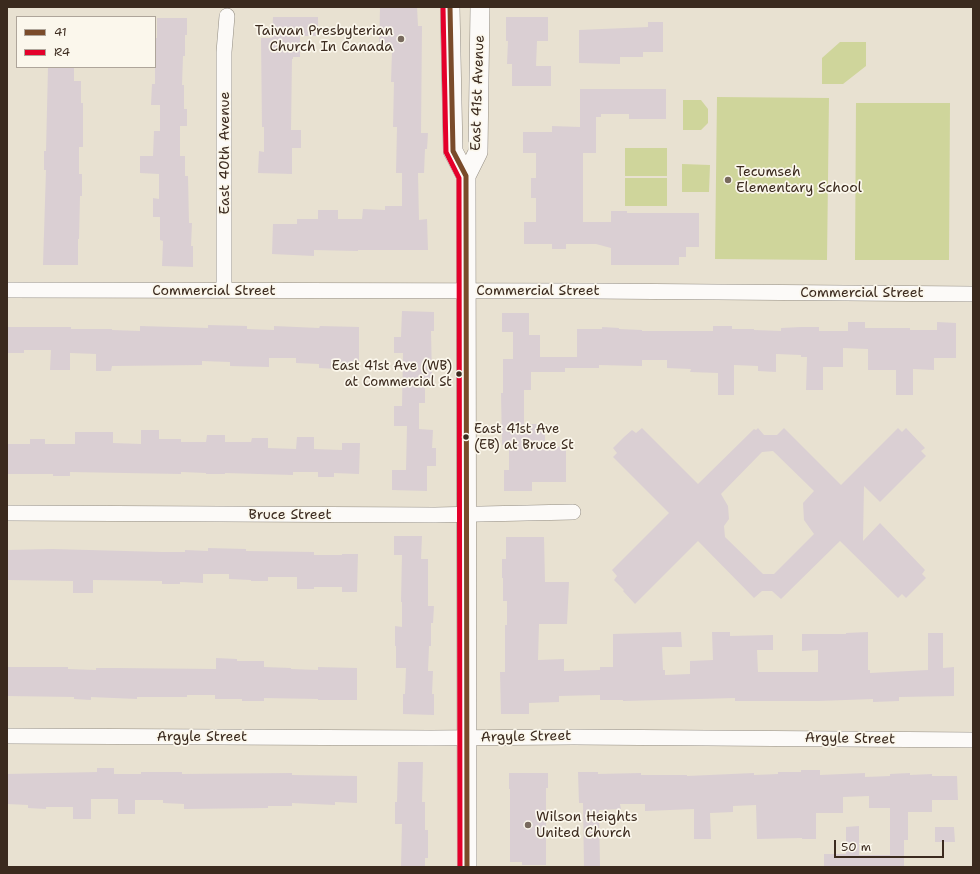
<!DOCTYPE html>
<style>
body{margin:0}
#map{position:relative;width:980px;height:874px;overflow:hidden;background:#e8e1d1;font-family:"Shantell Sans",sans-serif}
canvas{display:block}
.frame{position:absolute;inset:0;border:8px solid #3b2a1e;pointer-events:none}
.legend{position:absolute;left:16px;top:16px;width:140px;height:52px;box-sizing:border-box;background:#fbf7ec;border:1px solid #aea59a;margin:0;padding:5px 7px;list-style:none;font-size:12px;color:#3b2a1e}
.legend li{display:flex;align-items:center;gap:8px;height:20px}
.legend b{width:20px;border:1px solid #aea59a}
.scale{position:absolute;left:834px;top:840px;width:110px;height:18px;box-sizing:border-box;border:2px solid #3b2a1e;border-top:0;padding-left:5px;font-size:12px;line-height:14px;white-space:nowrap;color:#3b2a1e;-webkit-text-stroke:3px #fbf7ec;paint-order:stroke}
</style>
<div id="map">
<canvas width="980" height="874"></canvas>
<div class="frame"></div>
<ul class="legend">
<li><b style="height:5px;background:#7a4b2a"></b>41</li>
<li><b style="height:5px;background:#e4002b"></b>R4</li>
</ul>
<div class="scale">50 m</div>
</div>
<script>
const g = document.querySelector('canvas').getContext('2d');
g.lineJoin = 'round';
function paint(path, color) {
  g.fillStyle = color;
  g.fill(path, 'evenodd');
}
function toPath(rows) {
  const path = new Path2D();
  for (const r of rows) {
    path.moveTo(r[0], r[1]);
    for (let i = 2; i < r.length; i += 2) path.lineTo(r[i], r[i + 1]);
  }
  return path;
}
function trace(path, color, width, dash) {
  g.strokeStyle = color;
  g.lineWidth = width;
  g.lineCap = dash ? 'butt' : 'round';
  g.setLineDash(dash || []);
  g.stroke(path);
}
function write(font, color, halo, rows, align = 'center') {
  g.font = font + ' "Shantell Sans",sans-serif';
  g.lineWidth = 3.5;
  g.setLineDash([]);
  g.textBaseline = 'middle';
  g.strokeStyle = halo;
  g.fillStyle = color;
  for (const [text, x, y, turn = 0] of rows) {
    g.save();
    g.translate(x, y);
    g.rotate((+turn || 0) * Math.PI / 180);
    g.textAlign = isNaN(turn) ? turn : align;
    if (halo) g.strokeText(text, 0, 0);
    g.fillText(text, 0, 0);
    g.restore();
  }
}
const green = toPath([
 [840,42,866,42,866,66,843,84,822,84,822,58],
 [717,97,829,98,827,260,715,259],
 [683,100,701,100,708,109,708,123,701,130,683,130],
 [856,103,950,103,949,260,855,260],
 [625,148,667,148,667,176,625,176],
 [682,164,710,165,709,192,682,192],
 [625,178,667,178,667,206,625,206]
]);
const building = toPath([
 [380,7,417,7,418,26,422,26,421,133,428,133,427,149,425,149,424,173,418,173,419,220,427,219,428,250,358,250,358,251,314,250,314,256,272,254,273,224,297,224,297,219,318,219,318,210,338,210,338,219,362,219,363,209,385,210,385,206,402,206,402,173,396,173,397,127,393,127,394,82,391,82,392,52,379,52],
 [273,17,318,17,318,36,300,36,300,57,293,57,293,59,292,59,291,130,301,130,301,148,292,148,292,174,258,173,259,151,264,152,264,127,262,127,261,38,272,38],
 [506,17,548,17,548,41,537,41,536,66,551,66,551,86,512,86,512,64,507,64,508,41,506,41],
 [157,18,187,18,187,35,185,35,185,56,183,56,182,85,184,85,184,109,187,109,187,126,180,126,180,156,185,156,185,176,188,176,189,223,192,223,191,246,193,246,193,267,162,266,163,241,160,240,160,217,153,217,153,198,159,199,159,174,140,173,140,156,153,156,154,131,160,131,160,105,151,105,152,84,155,84,155,38,157,38],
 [648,22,663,22,663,52,643,52,643,57,620,57,620,64,579,63,579,30,648,27],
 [48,67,74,67,74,81,81,81,81,103,83,103,83,147,79,147,79,174,82,174,82,196,80,196,79,239,78,239,78,265,43,265,46,170,44,170,44,151,46,151],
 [580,89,666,89,666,119,629,119,629,114,601,114,601,117,596,117,596,153,583,153,583,222,611,222,611,211,627,211,627,213,699,213,699,247,686,247,686,257,679,257,679,265,611,265,611,248,596,244,566,244,566,249,552,249,552,244,524,244,524,222,536,222,536,198,531,198,531,178,536,178,536,153,523,153,523,132,552,132,552,126,580,127],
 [402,311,434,312,434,331,431,331,432,378,425,378,425,403,419,403,419,429,433,430,432,448,436,448,436,466,427,466,427,491,392,490,392,470,406,470,407,426,394,426,394,406,402,406,403,353,394,353,394,337,401,337],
 [502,313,529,313,529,335,540,335,540,357,577,357,577,329,602,329,602,327,619,328,619,329,642,330,642,331,713,331,713,326,732,326,732,329,754,329,754,330,781,331,781,328,801,327,819,327,819,331,848,331,848,322,865,322,865,328,910,328,910,330,937,330,937,322,956,323,956,358,934,358,934,370,913,369,913,395,896,395,896,370,868,370,868,349,843,348,843,367,823,367,823,390,806,390,807,357,801,357,801,355,776,354,776,372,758,371,758,366,734,365,734,395,718,395,718,373,690,372,691,369,667,368,667,360,642,360,642,366,599,365,599,368,565,368,565,372,531,372,531,390,524,390,524,424,545,424,545,446,566,447,566,482,532,482,532,491,504,491,504,470,509,470,509,445,502,445,501,393,503,393,503,359,513,359,513,332,502,332],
 [208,325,247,326,247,329,274,330,274,326,319,328,320,326,359,327,359,365,337,364,337,369,319,368,319,364,296,363,296,358,269,358,269,367,230,366,230,362,202,361,202,365,112,366,111,371,96,371,96,354,70,353,70,370,50,370,51,350,24,350,24,353,8,353,8,327,71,327,71,329,112,329,112,330,140,331,140,326,208,328],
 [642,428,698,484,754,429,756,430,758,428,764,435,777,435,784,428,841,485,898,428,902,432,906,428,925,448,921,451,926,456,880,502,864,486,863,541,880,523,925,570,922,574,926,578,906,598,902,594,898,598,840,541,781,599,772,591,762,591,754,598,698,541,635,604,623,591,624,590,614,580,617,576,612,570,669,513,613,457,617,453,613,448,624,437,632,430,636,433],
 [773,451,814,491,803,503,804,520,814,534,774,574,763,574,725,537,724,526,729,519,728,506,721,494,762,452],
 [141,430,159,430,159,439,181,439,181,442,206,442,207,435,225,435,225,442,251,442,252,438,268,438,268,448,296,449,297,437,314,437,314,449,342,450,342,443,360,443,359,474,334,473,334,477,318,477,318,472,293,472,293,475,225,473,225,474,206,474,206,473,181,472,181,474,70,472,70,476,53,476,53,474,7,474,7,444,30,444,30,439,45,439,45,444,75,444,75,432,113,432,113,443,141,444],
 [394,536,422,536,421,559,428,559,428,606,434,606,433,623,431,623,431,646,429,646,428,671,433,671,432,694,434,694,434,715,403,714,403,694,405,694,406,668,396,668,396,646,395,646,395,626,402,627,402,602,401,602,402,555,394,555],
 [506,537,544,537,545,582,569,582,567,624,539,624,538,660,564,659,564,671,600,670,600,667,613,667,613,634,681,632,682,647,662,647,663,670,665,670,665,675,690,674,690,661,713,660,712,632,730,632,730,636,773,635,773,650,757,650,758,672,818,672,818,650,802,651,802,634,846,634,846,633,868,632,868,670,870,670,870,673,928,670,928,633,943,633,943,668,954,667,954,696,899,697,899,701,873,702,873,699,818,701,735,701,735,698,623,701,623,700,600,700,600,695,559,696,559,702,529,703,529,714,501,714,500,672,505,672,505,625,507,625,507,601,503,601,503,578,502,578,502,559,506,559],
 [208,548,246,549,246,551,314,552,314,555,342,555,342,554,358,554,357,592,342,592,342,587,314,587,314,589,297,589,297,577,268,577,268,581,251,581,251,580,229,579,229,574,203,574,203,583,180,582,180,584,162,584,162,581,93,580,93,593,73,593,73,581,7,580,7,550,52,549,162,552,185,552,185,550,208,551],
 [216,658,237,659,237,661,264,661,264,667,291,668,291,669,318,670,318,667,357,668,357,700,318,700,318,699,264,698,264,701,242,701,242,699,215,699,215,695,187,695,187,697,137,697,137,699,91,697,91,700,74,699,74,697,8,696,8,667,68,667,68,669,96,670,96,668,118,668,216,669],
 [398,762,423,762,422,802,425,802,425,830,428,830,428,858,425,858,425,867,401,867,402,824,395,824,395,802,397,802],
 [97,768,114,768,114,774,141,774,141,772,182,772,182,774,292,773,292,775,357,776,357,803,335,802,335,805,292,803,292,806,268,806,268,808,184,809,184,804,163,803,163,800,135,800,135,814,118,814,118,799,91,799,91,819,73,819,73,807,46,807,46,809,28,808,28,805,7,804,7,774,97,772],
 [801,770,820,770,820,775,865,773,865,777,890,776,890,774,910,773,910,775,932,774,932,776,957,776,958,800,932,800,932,812,908,812,908,840,904,840,904,867,824,867,824,854,846,854,846,827,859,826,859,855,890,855,890,808,869,808,869,796,843,797,843,813,816,813,816,839,802,839,802,838,757,839,756,805,733,806,733,812,710,813,711,839,694,839,694,809,645,811,645,804,620,804,621,809,599,810,600,867,584,867,583,803,579,803,578,772,598,772,598,774,641,773,641,775,687,775,687,776,754,773,754,775,778,774,778,772,801,772],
 [509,773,548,773,548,788,546,788,546,865,522,865,522,862,510,862,510,789,509,789],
 [935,827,954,827,955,842,935,842]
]);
const minor = toPath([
 [7,290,590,291,973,294],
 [224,291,224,52,227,16],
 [7,513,435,515,573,512],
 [7,736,431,738,574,737,973,740]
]);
const major = toPath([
 [450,7,453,151,466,176],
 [467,867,466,176,478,152,480,7]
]);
const bus1 = toPath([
 [450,7,453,151,466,176,467,867]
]);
const bus2 = toPath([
 [443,7,446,152,459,178,460,867]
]);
const markers = [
 [401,39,4,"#786a5d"],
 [728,180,4,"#786a5d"],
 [459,374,3.5,"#3b2a1e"],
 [466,437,3.5,"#3b2a1e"],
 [528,825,4,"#786a5d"]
];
const busNames = [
 ["East 41st Ave (WB)",452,367],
 ["at Commercial St",452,383],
 ["East 41st Ave",474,430,"left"],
 ["(EB) at Bruce St",474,446,"left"]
];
const poiNames = [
 ["Taiwan Presbyterian",393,31,"right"],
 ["Church In Canada",393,47,"right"],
 ["Tecumseh",736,172],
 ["Elementary School",736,188],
 ["Wilson Heights",536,817],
 ["United Church",536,833]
];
const streetNames = [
 ["East 41st Avenue",478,93,-88],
 ["East 40th Avenue",225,153,-90],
 ["Commercial Street",214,291],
 ["Commercial Street",538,291],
 ["Commercial Street",862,293],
 ["Bruce Street",290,515],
 ["Argyle Street",202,737],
 ["Argyle Street",526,737,-1],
 ["Argyle Street",850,739,1]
];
paint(green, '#cfd59b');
paint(building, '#dacfd3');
trace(minor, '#928c82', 16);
trace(major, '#928c82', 20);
trace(minor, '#fcfaf8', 15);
trace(major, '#fcfaf8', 19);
trace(bus1, '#7a4b2a', 5);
trace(bus2, '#e4002b', 5);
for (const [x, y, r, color] of markers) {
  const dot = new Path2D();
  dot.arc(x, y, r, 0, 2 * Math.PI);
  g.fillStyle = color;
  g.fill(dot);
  trace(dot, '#fbf7ec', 1.5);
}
write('13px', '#3b2a1e', '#fbf7ec', busNames, 'right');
write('14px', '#3b2a1e', '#fbf7ec', poiNames, 'left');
write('14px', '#3b2a1e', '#fbf7ec', streetNames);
</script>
